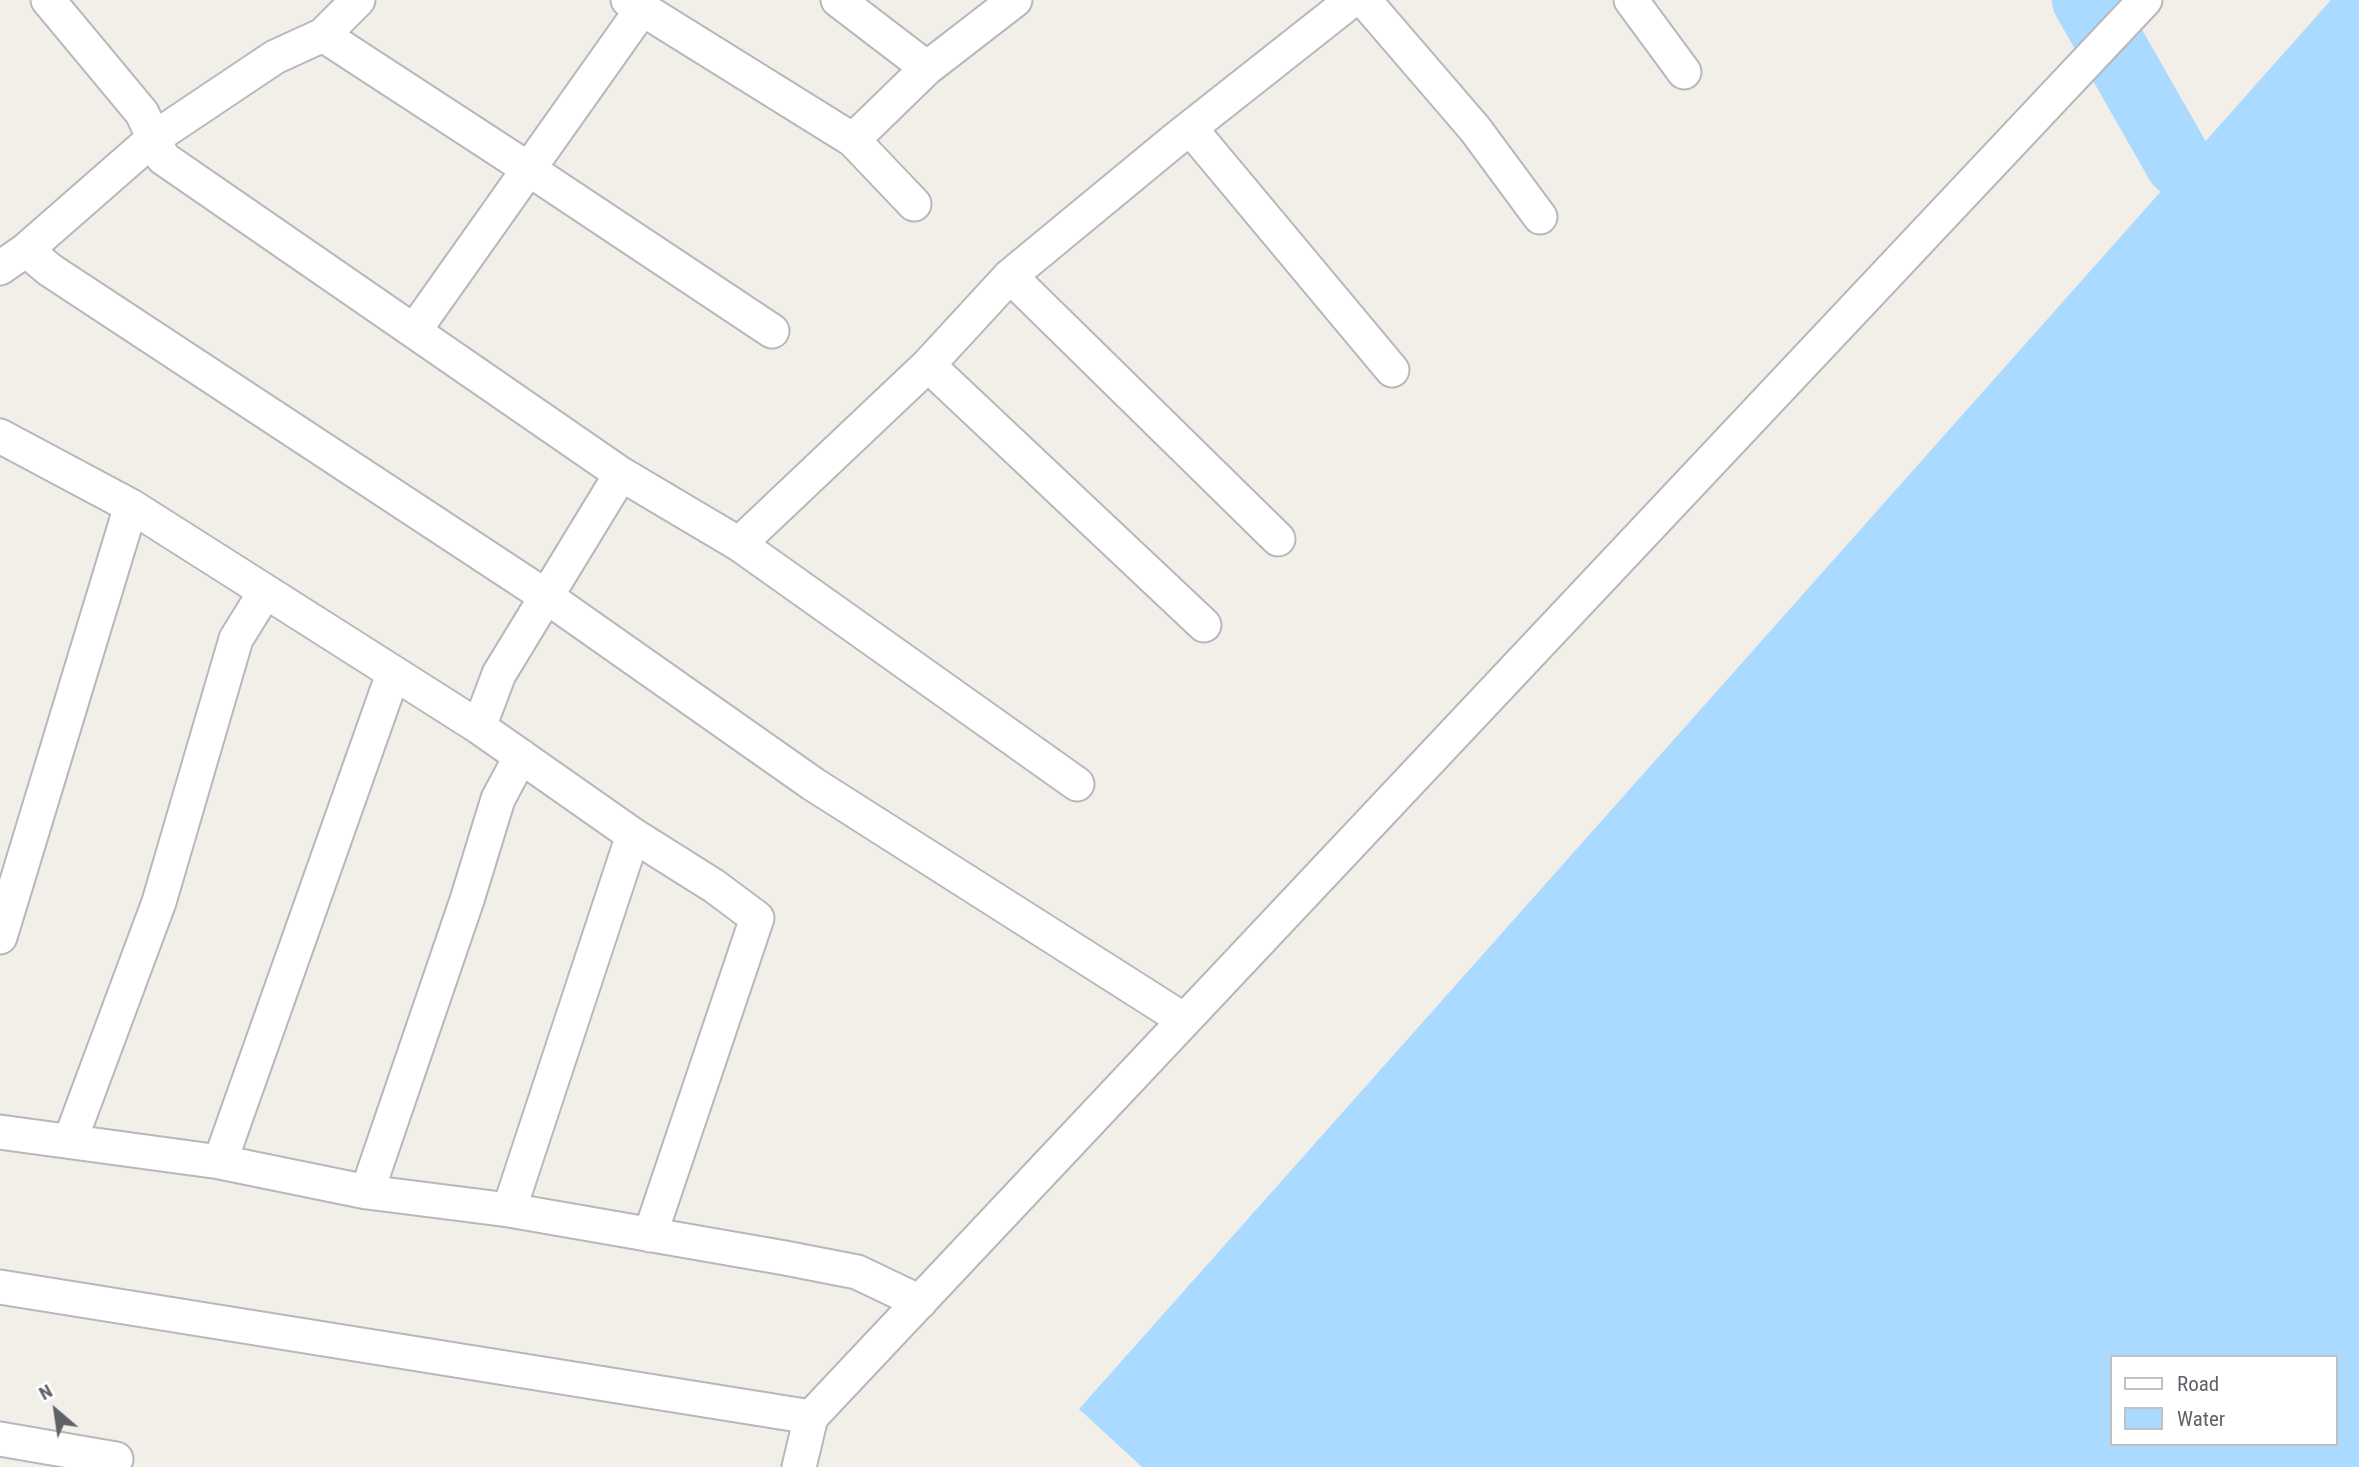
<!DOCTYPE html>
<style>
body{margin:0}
#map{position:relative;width:2359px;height:1467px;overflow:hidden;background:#f1efe8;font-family:"Roboto Condensed",sans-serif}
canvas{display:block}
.legend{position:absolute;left:2110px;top:1355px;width:228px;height:91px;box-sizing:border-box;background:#fff;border:2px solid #bfc1c3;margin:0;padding:9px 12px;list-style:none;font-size:21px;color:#5f6368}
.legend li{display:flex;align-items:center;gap:14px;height:35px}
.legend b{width:35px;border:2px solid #bfc1c3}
.north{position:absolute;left:21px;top:1376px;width:70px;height:70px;-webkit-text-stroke:5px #fff;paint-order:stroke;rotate:331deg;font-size:19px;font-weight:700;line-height:28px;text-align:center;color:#5f6368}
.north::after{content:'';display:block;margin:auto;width:24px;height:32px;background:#5f6368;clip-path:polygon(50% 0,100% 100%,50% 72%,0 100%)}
</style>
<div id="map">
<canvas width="2359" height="1467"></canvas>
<ul class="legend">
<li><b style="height:9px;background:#fff"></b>Road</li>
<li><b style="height:19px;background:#aadaff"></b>Water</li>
</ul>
<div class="north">N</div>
</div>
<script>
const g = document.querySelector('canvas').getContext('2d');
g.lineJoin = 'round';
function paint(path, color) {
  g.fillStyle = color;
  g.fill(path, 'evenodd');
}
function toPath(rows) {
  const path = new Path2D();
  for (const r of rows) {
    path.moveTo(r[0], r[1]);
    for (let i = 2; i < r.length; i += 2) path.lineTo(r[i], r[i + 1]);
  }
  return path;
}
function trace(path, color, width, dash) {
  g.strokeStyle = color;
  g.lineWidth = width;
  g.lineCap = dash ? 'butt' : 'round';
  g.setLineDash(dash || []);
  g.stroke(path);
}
const water = toPath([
 [2331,0,2359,0,2359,1467,1142,1467,1079,1409],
 [2112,1357,2336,1357,2336,1444,2112,1444]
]);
const river = toPath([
 [2086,0,2179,163]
]);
const street = toPath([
 [48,0,142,113,163,158,621,474,739,544,1077,784],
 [628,0,853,140,927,68,838,0],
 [1364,0,1475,129,1540,217],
 [1631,0,1684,72],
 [323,35,530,170,772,331],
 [927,68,1015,0],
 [1190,128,1392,370],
 [853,140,914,204],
 [26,250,50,270,547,597,813,784,1184,1020],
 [0,268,26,250,154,138,275,57,323,35,358,0],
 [1010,276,1278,539],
 [414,331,642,9],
 [928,365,1204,625],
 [0,436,131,506,479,727,633,835,714,886,757,918,650,1235],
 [739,544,928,365,1010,276,1176,139,1352,0],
 [479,727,499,674,621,474],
 [0,937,131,506],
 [0,1132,220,1162,367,1192,509,1210,785,1258,857,1272,920,1302],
 [70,1141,159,902,236,639,265,592],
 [220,1162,393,674],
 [367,1192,467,900,498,799,521,756],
 [509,1210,633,835],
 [0,1287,811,1417],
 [0,1439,116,1459],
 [799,1467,811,1417,2145,0]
]);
paint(water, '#aadaff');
trace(river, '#aadaff', 68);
trace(street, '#b5b8bc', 37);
trace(street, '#fff', 33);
</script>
